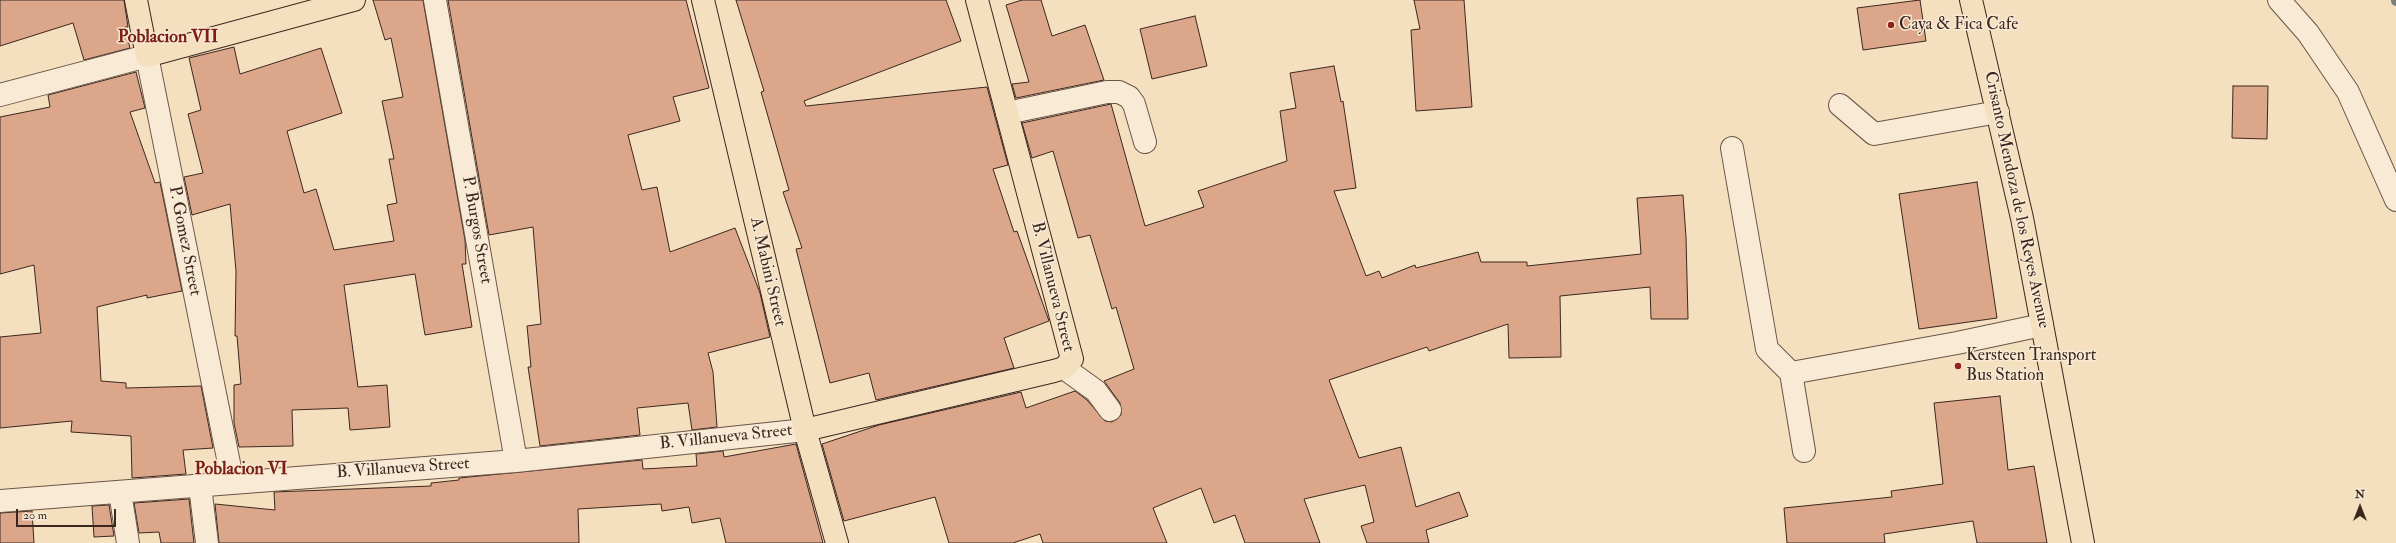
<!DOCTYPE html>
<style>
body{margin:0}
#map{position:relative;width:2396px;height:543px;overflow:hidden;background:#f4dfbf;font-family:"IM FELL Double Pica",serif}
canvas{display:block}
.north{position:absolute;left:2340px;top:487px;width:40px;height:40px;-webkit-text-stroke:3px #f8ead5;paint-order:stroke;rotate:0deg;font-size:11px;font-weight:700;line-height:16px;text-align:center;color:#3c271f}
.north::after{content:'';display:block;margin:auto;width:14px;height:18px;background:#3c271f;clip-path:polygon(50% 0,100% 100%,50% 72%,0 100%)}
.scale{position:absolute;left:16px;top:509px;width:100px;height:18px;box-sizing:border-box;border:2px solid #3c271f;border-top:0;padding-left:5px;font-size:12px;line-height:14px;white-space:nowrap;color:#3c271f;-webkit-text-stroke:3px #f8ead5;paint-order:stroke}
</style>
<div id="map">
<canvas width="2396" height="543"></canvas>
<div class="north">N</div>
<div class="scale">20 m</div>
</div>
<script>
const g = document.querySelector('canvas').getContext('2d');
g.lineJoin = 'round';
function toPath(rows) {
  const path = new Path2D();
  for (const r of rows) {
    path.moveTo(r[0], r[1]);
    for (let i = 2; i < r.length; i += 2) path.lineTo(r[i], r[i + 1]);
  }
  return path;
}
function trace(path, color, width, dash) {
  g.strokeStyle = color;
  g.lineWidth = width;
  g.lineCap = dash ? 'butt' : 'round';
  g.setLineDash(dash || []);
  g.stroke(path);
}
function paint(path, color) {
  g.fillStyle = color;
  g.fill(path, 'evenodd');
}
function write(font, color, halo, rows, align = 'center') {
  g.font = font + ' "IM FELL Double Pica",serif';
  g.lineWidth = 3;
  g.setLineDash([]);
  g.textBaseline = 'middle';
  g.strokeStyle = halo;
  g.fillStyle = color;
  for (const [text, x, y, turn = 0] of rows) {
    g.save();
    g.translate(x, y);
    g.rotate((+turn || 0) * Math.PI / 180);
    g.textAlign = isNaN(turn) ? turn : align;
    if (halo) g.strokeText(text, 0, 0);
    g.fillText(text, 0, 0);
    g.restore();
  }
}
const stream = toPath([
 [2396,0,2396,1]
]);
const building = toPath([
 [0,0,124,0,128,27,125,27,130,48,84,60,73,23,0,46,0,0],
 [373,0,423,0,465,240,466,264,462,264,472,327,425,335,415,274,344,285,358,387,387,385,390,427,350,430,348,408,292,410,293,446,239,447,234,423,234,385,241,384,237,336,235,336,236,271,230,204,192,215,184,177,203,173,188,114,201,110,189,58,234,47,240,74,321,48,342,113,287,131,304,193,316,189,334,250,394,241,387,205,397,203,389,159,394,159,382,101,403,97,391,38,385,40,373,0],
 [448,0,686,0,709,88,673,97,680,121,628,135,642,190,657,187,670,252,735,228,760,293,770,337,708,353,713,372,717,427,692,430,688,403,637,408,640,435,540,446,528,367,531,367,527,326,541,324,533,227,489,235,448,0],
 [736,0,946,0,961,41,804,101,806,106,987,87,1008,165,993,169,1014,232,1017,231,1049,321,1004,338,1014,368,876,400,869,373,830,383,796,249,802,248,783,192,789,190,761,92,764,91,736,0],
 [1022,0,1041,0,1052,36,1085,25,1104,80,1016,98,1012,84,1029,82,1006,5,1022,0],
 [1414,0,1464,0,1472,107,1416,111,1411,30,1420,29,1414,0],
 [1920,0,1926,41,1863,50,1857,8,1920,0],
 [1195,16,1207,66,1152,79,1140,29,1195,16],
 [1334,66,1341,102,1343,101,1356,188,1334,191,1366,276,1379,271,1382,278,1415,265,1416,268,1478,252,1481,262,1527,262,1527,266,1641,254,1637,198,1683,195,1686,237,1688,319,1651,319,1650,287,1560,296,1561,357,1509,358,1508,324,1429,351,1427,347,1329,380,1359,458,1401,447,1416,507,1459,492,1468,516,1426,530,1429,543,1367,543,1361,526,1374,522,1365,485,1304,499,1320,543,1245,543,1235,515,1214,523,1201,488,1153,508,1167,543,1043,543,1040,534,1013,543,949,543,935,497,844,521,822,444,879,425,1021,392,1026,408,1075,391,1087,400,1105,421,1112,422,1121,415,1120,403,1104,381,1134,369,1116,307,1112,309,1090,235,1078,238,1053,151,1032,158,1022,123,1111,104,1145,226,1204,207,1198,191,1287,161,1280,111,1296,108,1290,73,1334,66],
 [136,72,145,108,130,112,155,183,160,182,182,291,147,298,147,295,97,307,101,381,126,383,126,388,201,386,213,448,183,450,186,474,132,478,131,436,71,432,72,421,0,428,0,337,41,333,34,265,0,274,0,117,50,107,48,95,136,72],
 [2233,86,2268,86,2267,139,2232,138,2233,86],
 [1977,182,1997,318,1919,329,1899,194,1977,182],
 [2000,396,2008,470,2034,466,2047,543,1977,543,1973,521,1884,534,1885,543,1787,543,1784,508,1892,497,1891,491,1943,484,1934,403,2000,396],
 [796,444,823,543,726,543,720,518,692,523,689,507,662,511,661,504,578,509,579,543,219,543,215,504,275,510,274,492,431,486,431,483,459,480,459,478,642,460,643,469,697,466,696,454,723,451,724,457,796,444],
 [189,499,194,543,161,543,159,532,139,533,134,503,189,499],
 [109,505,114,536,94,537,92,506,109,505],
 [32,511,34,543,0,543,0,513,32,511]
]);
const minor = toPath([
 [435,0,516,461],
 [2279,0,2308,33,2348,92,2396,200],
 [0,95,147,56,233,483],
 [1840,105,1874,134,1998,112],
 [1007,113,1107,92,1119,92,1129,97,1134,104,1145,142],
 [1732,148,1767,349,1791,373,1804,451],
 [1064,368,1096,391,1110,410],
 [1791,373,1957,343,2042,325],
 [200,486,207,543],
 [120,492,128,543],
 [0,501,516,461,805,430]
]);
const major = toPath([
 [136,0,147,56,354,0],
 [703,0,805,430,837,543],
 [1971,0,2022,218,2083,543],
 [805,430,1054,371,1064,368,1072,359,977,0]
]);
const markers = [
 [1891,25,4,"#8f2418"],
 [1958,366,4,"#8f2418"]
];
const poiNames = [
 ["Caya & Fica Cafe",1899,25],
 ["Kersteen Transport",1966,356],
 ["Bus Station",1966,376]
];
const streetNames = [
 ["Crisanto Mendoza de los Reyes Avenue",2016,200,78],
 ["P. Burgos Street",476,230,80],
 ["P. Gomez Street",184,241,79],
 ["A. Mabini Street",767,272,77],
 ["B. Villanueva Street",1052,287,76],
 ["B. Villanueva Street",726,438,-6],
 ["B. Villanueva Street",403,469,-4]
];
const neighbourhoodNames = [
 ["Poblacion VII",168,38],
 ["Poblacion VI",241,470]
];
trace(stream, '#797f7e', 10);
paint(building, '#dba68a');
trace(building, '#3c271f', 1);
trace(minor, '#6a5547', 24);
trace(major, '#3c271f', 24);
trace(minor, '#f8ead5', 22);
trace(major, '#f4dfbf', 22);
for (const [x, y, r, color] of markers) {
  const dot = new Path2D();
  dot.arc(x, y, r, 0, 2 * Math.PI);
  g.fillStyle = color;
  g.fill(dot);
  trace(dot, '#f8ead5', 1.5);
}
write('17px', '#3c271f', '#f8ead5', poiNames, 'left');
write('17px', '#3c271f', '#f8ead5', streetNames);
write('bold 18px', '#7a1f14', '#f8ead5', neighbourhoodNames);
</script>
